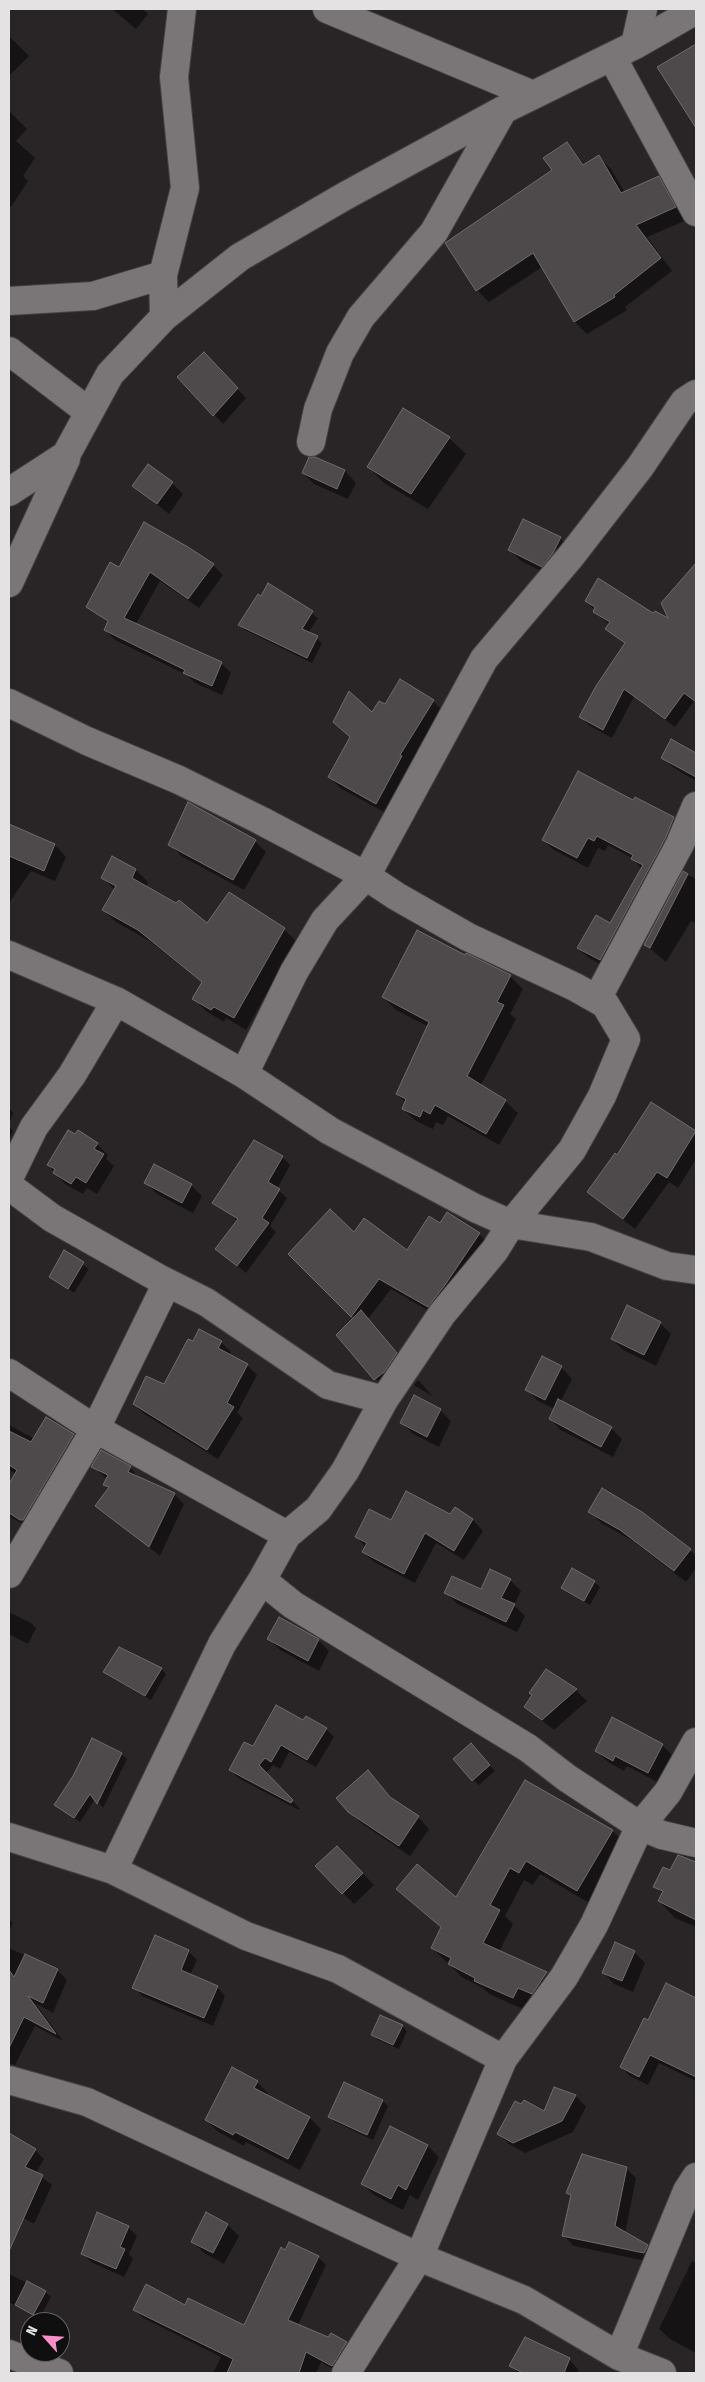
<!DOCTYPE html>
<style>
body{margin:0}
#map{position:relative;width:705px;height:2382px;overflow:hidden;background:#292527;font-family:"Fira Sans Condensed",sans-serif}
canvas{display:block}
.frame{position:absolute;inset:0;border:10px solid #e4e2e3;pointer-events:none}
.north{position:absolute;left:20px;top:2312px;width:50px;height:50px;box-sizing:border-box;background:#100f10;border:1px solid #656364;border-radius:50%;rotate:296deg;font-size:14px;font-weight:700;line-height:20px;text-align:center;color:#e4e2e3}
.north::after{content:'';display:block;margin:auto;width:18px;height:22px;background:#f98fc9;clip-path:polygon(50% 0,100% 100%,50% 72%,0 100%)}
</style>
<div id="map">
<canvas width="705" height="2382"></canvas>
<div class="frame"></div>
<div class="north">N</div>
</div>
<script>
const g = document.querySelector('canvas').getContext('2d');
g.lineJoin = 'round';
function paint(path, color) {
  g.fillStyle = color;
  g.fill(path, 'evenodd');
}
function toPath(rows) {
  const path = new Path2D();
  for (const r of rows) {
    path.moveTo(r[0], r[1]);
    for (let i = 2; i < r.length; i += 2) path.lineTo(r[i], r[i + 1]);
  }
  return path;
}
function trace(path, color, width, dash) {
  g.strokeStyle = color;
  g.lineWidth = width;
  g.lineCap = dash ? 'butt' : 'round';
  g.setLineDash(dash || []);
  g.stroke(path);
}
const shadow = toPath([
 [112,9,143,9,148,14,136,29],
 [9,36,29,56,9,76],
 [696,45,696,120,686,110,659,67],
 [9,111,27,129,16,141,35,158,23,176,28,181,11,207,9,206],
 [567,144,585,165,599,157,611,169,625,193,659,178,671,190,687,220,647,237,672,271,625,307,627,310,587,334,575,322,542,267,489,302,477,290,553,170],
 [204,354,246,398,223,424,179,377],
 [449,438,466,454,428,509,384,483,368,467],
 [314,458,345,471,356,483,348,499,314,484,303,473],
 [172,483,183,494,169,514,134,486],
 [560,538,571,549,553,577,521,561,510,550],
 [188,548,213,565,223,575,199,608,160,581,136,624,221,663,231,673,222,695,195,683,187,675,115,640,105,630,109,623,88,606,119,569],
 [691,579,696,584,696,703,694,701,675,727,634,697,612,738,590,726,581,717,625,644,607,629,610,625,594,612,595,610,586,601,653,615,671,621],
 [269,585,318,618,308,633,322,643,312,663,245,630,240,625,262,598],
 [433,701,444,712,410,766,412,768,386,813,340,788,330,777,351,738,345,732,385,706],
 [671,741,696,755,696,781,674,768,662,757],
 [635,798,674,818,684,828,611,970,589,958,578,948,611,924,642,869,632,858,608,845,605,851,598,848,588,868,554,850,543,840,634,802],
 [12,827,55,845,66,857,55,881,31,871,9,903,9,835],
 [255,841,266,852,244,890,181,856,170,844],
 [113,858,136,870,148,882,146,887,207,924,284,929,296,941,246,1030,226,1018,224,1022,206,1011,194,999,203,983,151,942,116,922,103,910,115,890,103,878],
 [684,873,696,879,696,923,691,921,666,962,645,944],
 [466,957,510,976,523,989,510,1014,516,1019,481,1085,505,1101,518,1113,499,1145,448,1116,443,1125,436,1122,433,1129,416,1121,403,1109,406,1103,397,1094,429,1027,396,1010,383,997],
 [652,1104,696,1133,696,1159,678,1188,669,1182,635,1229,588,1192,618,1156],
 [9,1108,13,1113,9,1124],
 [9,1126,13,1131,9,1140],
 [97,1144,108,1155,106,1159,114,1166,97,1194,87,1188,83,1194,65,1184,48,1165],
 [282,1157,290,1165,277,1189,287,1198,270,1226,276,1232,246,1273,217,1249,238,1221,214,1202],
 [146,1183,191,1185,202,1196,193,1213,157,1194],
 [440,1225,479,1234,490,1245,439,1317,391,1289,368,1319,407,1365,386,1390,338,1335,354,1318,290,1254,354,1234,407,1252],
 [65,1252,89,1269,74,1293,50,1276],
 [660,1323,671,1334,656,1366,623,1350,612,1339],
 [221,1342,231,1352,229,1355,247,1365,257,1375,237,1413,243,1418,218,1459,144,1414,134,1404,165,1386,193,1343],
 [561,1367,572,1379,561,1401,611,1428,622,1439,613,1457,561,1430,550,1419,555,1409,538,1401,526,1389],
 [418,1380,423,1385,432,1396,414,1385],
 [440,1410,451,1421,439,1447,413,1434,402,1423],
 [46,1418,73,1435,85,1446,34,1531,9,1516,9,1487,16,1474,9,1470,9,1425,35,1439],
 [93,1467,130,1467,139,1479,174,1494,184,1504,160,1556,97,1506,109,1489,105,1484,107,1479],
 [455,1509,473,1520,483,1531,464,1560,436,1543,415,1583,374,1562,363,1552,366,1547,356,1537,391,1522,451,1515],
 [590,1511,690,1550,696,1556,696,1568,686,1582,633,1541,601,1523],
 [510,1580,521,1591,514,1605,525,1616,517,1632,457,1604,446,1592,481,1590],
 [594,1582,600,1587,590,1605,562,1588],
 [9,1612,31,1623,36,1628,28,1644,9,1634],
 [269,1639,318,1640,329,1651,319,1671,280,1650],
 [161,1669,166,1674,151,1700,110,1677,104,1672],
 [547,1670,576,1690,587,1701,554,1730,525,1707],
 [304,1722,326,1729,334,1737,316,1767,289,1752,280,1769,273,1765,266,1773,300,1809,299,1810,238,1778,230,1770,254,1748],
 [662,1745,673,1756,659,1783,627,1766,624,1771,608,1762,596,1751],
 [476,1750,495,1771,479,1785,473,1780],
 [121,1754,127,1759,103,1808,95,1799,80,1822,56,1804],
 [368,1772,394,1801,418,1817,429,1829,410,1856,361,1823,349,1811],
 [525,1782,613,1831,626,1845,591,1904,540,1874,533,1885,524,1880,505,1916,513,1924,499,1952,546,1973,559,1986,527,2011,489,1994,483,1988,463,1978,432,1948,442,1928,398,1889,456,1899],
 [337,1847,374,1885,354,1904,317,1866],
 [679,1856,696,1864,696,1927,675,1918,659,1901,663,1894,655,1886,671,1872],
 [9,1919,13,1923,9,1931],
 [9,1948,57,1970,67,1980,53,2013,35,2003,63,2041,35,2026,15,2065,9,2063],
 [188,1951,197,1960,190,1975,217,1987,225,1996,213,2026,142,1996,134,1987],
 [634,1952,645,1963,633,1992,614,1984,603,1972],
 [694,1998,696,2001,696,2021,692,2029,696,2031,696,2081,659,2063,648,2085,630,2076,621,2067,649,2021],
 [402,2026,407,2031,399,2049,378,2040,372,2035],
 [257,2082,268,2093,267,2096,310,2118,321,2129,300,2170,246,2142,244,2146,217,2131,206,2120],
 [345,2084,383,2101,388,2106,373,2140,335,2122,330,2117],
 [554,2089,576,2096,586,2107,573,2132,525,2153,509,2144,498,2134,545,2113],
 [391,2128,428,2146,439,2157,418,2200,410,2195,403,2210,374,2195,362,2184],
 [9,2134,35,2150,44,2159,36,2173,52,2185,34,2224,9,2210],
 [626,2168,636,2178,625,2234,647,2246,657,2256,655,2263,574,2246,564,2236,572,2196,568,2193],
 [207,2214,228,2225,239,2236,224,2264,204,2253,192,2241],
 [128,2227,137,2236,129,2254,133,2259,124,2277,91,2262,83,2254],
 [286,2251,318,2257,326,2265,298,2325,329,2339,346,2343,354,2351,340,2373,321,2362,316,2373,213,2373,221,2357,143,2318,134,2310,185,2307,244,2326],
 [692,2261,696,2263,696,2353,670,2339,659,2329],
 [9,2274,45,2292,51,2297,39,2319,9,2302],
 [569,2359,578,2369,577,2372,579,2373,518,2373,511,2366]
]);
const building = toPath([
 [696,44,696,128,657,67,696,44],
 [567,142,583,165,599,155,621,193,659,176,676,207,636,225,661,258,614,295,615,297,574,322,533,253,476,291,445,243,552,170,543,158,567,142],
 [204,352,238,388,213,416,177,377,204,352],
 [403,408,450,437,411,494,367,467,403,408],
 [309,457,315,457,345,470,337,489,302,473,309,457],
 [148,464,173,482,157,504,132,486,148,464],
 [523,519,561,537,553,553,542,567,508,550,523,519],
 [144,522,188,547,214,564,188,599,150,572,124,618,222,662,212,686,183,673,185,670,104,630,108,621,86,607,110,562,119,567,144,522],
 [696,563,696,702,684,693,665,719,624,689,603,730,579,717,596,686,625,643,605,629,610,622,593,612,595,607,585,601,598,578,653,613,655,611,668,618,661,603,696,563],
 [268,583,313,611,302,629,318,636,307,658,238,625,258,594,261,596,268,583],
 [400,679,434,700,400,755,402,756,376,804,328,777,350,737,333,722,349,691,372,712,379,701,385,704,400,679],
 [671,739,696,753,696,777,661,758,671,739],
 [578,771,633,800,635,797,674,817,666,837,600,960,577,948,596,915,610,923,643,865,631,859,633,855,597,836,594,841,588,838,577,858,542,840,578,771],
 [188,802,256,840,233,880,168,845,188,802],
 [9,824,55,844,44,871,9,856,9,824],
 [112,856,136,869,132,878,176,903,179,900,207,923,229,892,285,928,234,1018,214,1007,211,1010,192,999,202,982,138,930,102,910,116,886,101,878,112,856],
 [683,871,688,874,650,948,644,945,683,871],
 [417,930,465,955,466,953,511,975,497,1002,504,1005,467,1076,506,1100,486,1134,435,1105,430,1114,423,1110,420,1117,402,1109,406,1099,396,1094,429,1022,382,997,417,930],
 [651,1102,696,1131,667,1178,657,1172,623,1219,587,1192,615,1153,617,1155,651,1102],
 [68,1130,75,1134,78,1130,98,1143,94,1149,104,1154,86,1183,76,1177,71,1184,53,1173,55,1169,47,1165,68,1130],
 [254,1140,283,1156,268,1182,280,1189,262,1218,269,1223,237,1266,215,1249,238,1219,212,1203,254,1140],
 [154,1164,192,1184,182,1203,144,1183,154,1164],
 [330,1209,354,1232,364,1218,407,1250,429,1216,440,1223,447,1212,480,1233,445,1285,428,1307,379,1279,351,1317,288,1254,330,1209],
 [64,1250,84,1262,68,1289,49,1277,64,1250],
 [627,1305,661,1322,644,1355,611,1339,627,1305],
 [361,1310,397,1353,384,1372,374,1380,336,1335,361,1310],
 [199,1329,222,1341,218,1348,248,1364,227,1403,234,1407,207,1450,133,1404,146,1376,164,1384,188,1339,193,1341,199,1329],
 [542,1356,562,1366,545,1400,525,1390,542,1356],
 [414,1395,441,1409,427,1437,400,1423,414,1395],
 [558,1399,612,1427,601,1447,549,1419,558,1399],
 [46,1417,74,1434,23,1520,20,1520,9,1513,9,1484,17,1470,9,1465,9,1431,31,1442,46,1417],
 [101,1450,131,1466,128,1472,175,1493,149,1547,95,1506,109,1487,103,1485,108,1475,91,1467,101,1450],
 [602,1488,642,1512,691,1549,674,1571,620,1530,588,1512,602,1488],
 [406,1491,450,1514,455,1507,473,1519,454,1551,425,1533,404,1574,362,1552,367,1543,355,1537,369,1509,391,1520,406,1491],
 [572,1568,595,1581,584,1601,561,1588,572,1568],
 [490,1569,511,1579,501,1598,515,1604,506,1622,444,1593,452,1576,481,1589,490,1569],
 [279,1617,319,1639,308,1661,267,1639,279,1617],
 [119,1647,162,1668,145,1696,103,1672,119,1647],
 [546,1669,577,1689,542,1720,524,1707,532,1695,529,1693,546,1669],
 [276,1705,303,1720,306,1716,327,1728,307,1760,281,1745,271,1762,265,1758,259,1765,293,1800,291,1803,229,1770,244,1742,253,1746,276,1705],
 [612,1717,663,1744,648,1773,615,1756,613,1761,595,1751,612,1717],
 [92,1738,122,1753,97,1804,90,1794,74,1818,54,1805,73,1776,92,1738],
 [471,1743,490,1765,472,1781,453,1759,471,1743],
 [368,1770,390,1797,419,1816,399,1846,348,1812,336,1798,368,1770],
 [525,1780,613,1830,577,1891,526,1861,519,1873,510,1868,490,1905,500,1910,483,1943,547,1972,532,1994,518,1988,513,1998,474,1981,475,1978,448,1964,451,1958,431,1948,441,1927,396,1889,417,1864,456,1897,525,1780],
 [337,1846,363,1873,342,1894,315,1866,337,1846],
 [678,1855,696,1862,696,1920,658,1901,663,1891,653,1887,663,1867,670,1870,678,1855],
 [155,1935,189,1950,181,1970,218,1986,204,2018,132,1988,155,1935],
 [615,1942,635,1951,622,1981,602,1973,615,1942],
 [25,1954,58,1969,43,2003,28,1996,56,2034,24,2017,9,2048,9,1970,14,1977,25,1954],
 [666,1983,696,1998,696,2077,650,2055,639,2077,620,2067,644,2018,648,2020,666,1983],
 [380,2015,403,2025,393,2045,371,2035,380,2015],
 [232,2067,258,2081,254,2088,310,2117,288,2159,235,2132,233,2135,205,2120,232,2067],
 [344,2082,383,2100,367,2135,328,2117,344,2082],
 [554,2087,576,2095,562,2121,513,2143,497,2134,515,2101,521,2104,524,2100,544,2111,554,2087],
 [390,2126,428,2145,406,2190,398,2185,391,2199,361,2184,390,2126],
 [9,2133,36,2149,25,2167,43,2175,9,2251,9,2133],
 [582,2154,627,2167,615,2226,648,2245,644,2253,562,2236,571,2195,566,2193,582,2154],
 [97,2212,129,2226,120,2247,125,2249,116,2269,81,2254,97,2212],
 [206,2212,228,2224,213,2253,191,2242,206,2212],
 [289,2242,319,2256,288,2320,328,2337,331,2333,347,2342,332,2366,306,2352,299,2373,227,2373,233,2359,133,2310,146,2284,185,2305,188,2298,244,2325,281,2247,285,2250,289,2242],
 [27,2281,46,2291,33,2315,15,2305,27,2281],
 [525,2337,570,2358,564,2373,523,2373,509,2366,525,2337]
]);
const minor = toPath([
 [327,9,533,95],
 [635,45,643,9],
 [612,57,696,212],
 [9,301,93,296,163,275],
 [164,317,163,275,185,188,174,77,182,9],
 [9,351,89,412],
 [311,442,318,409,340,353,361,317,434,232,503,110],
 [9,492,66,455],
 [9,583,66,459,66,455,110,374,164,317,240,257,345,196,503,110,635,45,696,10],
 [9,703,87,741,179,780,260,820,366,876,396,896,468,937,575,987,605,1004,626,1039,602,1096,572,1150,511,1224,495,1250,442,1314,384,1400,345,1471,318,1509,287,1535,262,1580,293,1605,528,1748,567,1778,640,1826,662,1835,696,1843],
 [9,955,116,1001,244,1074,330,1131,475,1208,511,1224,591,1237,667,1266,696,1270],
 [597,999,680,844,696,806],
 [244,1074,294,972,325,920,366,876,484,659,571,556,640,467,684,402,696,394],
 [9,1178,34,1127,72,1075,116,1001],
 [9,1186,52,1218,160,1279,206,1302,328,1385,384,1400],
 [9,1373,89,1425,287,1535],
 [9,1574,96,1428,167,1283],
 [9,1837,113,1870,246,1936,338,1969,503,2059,419,2257,524,2300,619,2356,662,2373],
 [113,1870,222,1644,262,1580],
 [503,2059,564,1977,594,1925,640,1826,668,1792,696,1742],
 [9,2080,87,2102,419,2257,346,2373],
 [9,2354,59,2373],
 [619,2356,687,2191,696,2177]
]);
paint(shadow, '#0007');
paint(building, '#4e4a4c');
trace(building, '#706b6d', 1);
trace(minor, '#444143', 30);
trace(minor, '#7a7577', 28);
</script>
